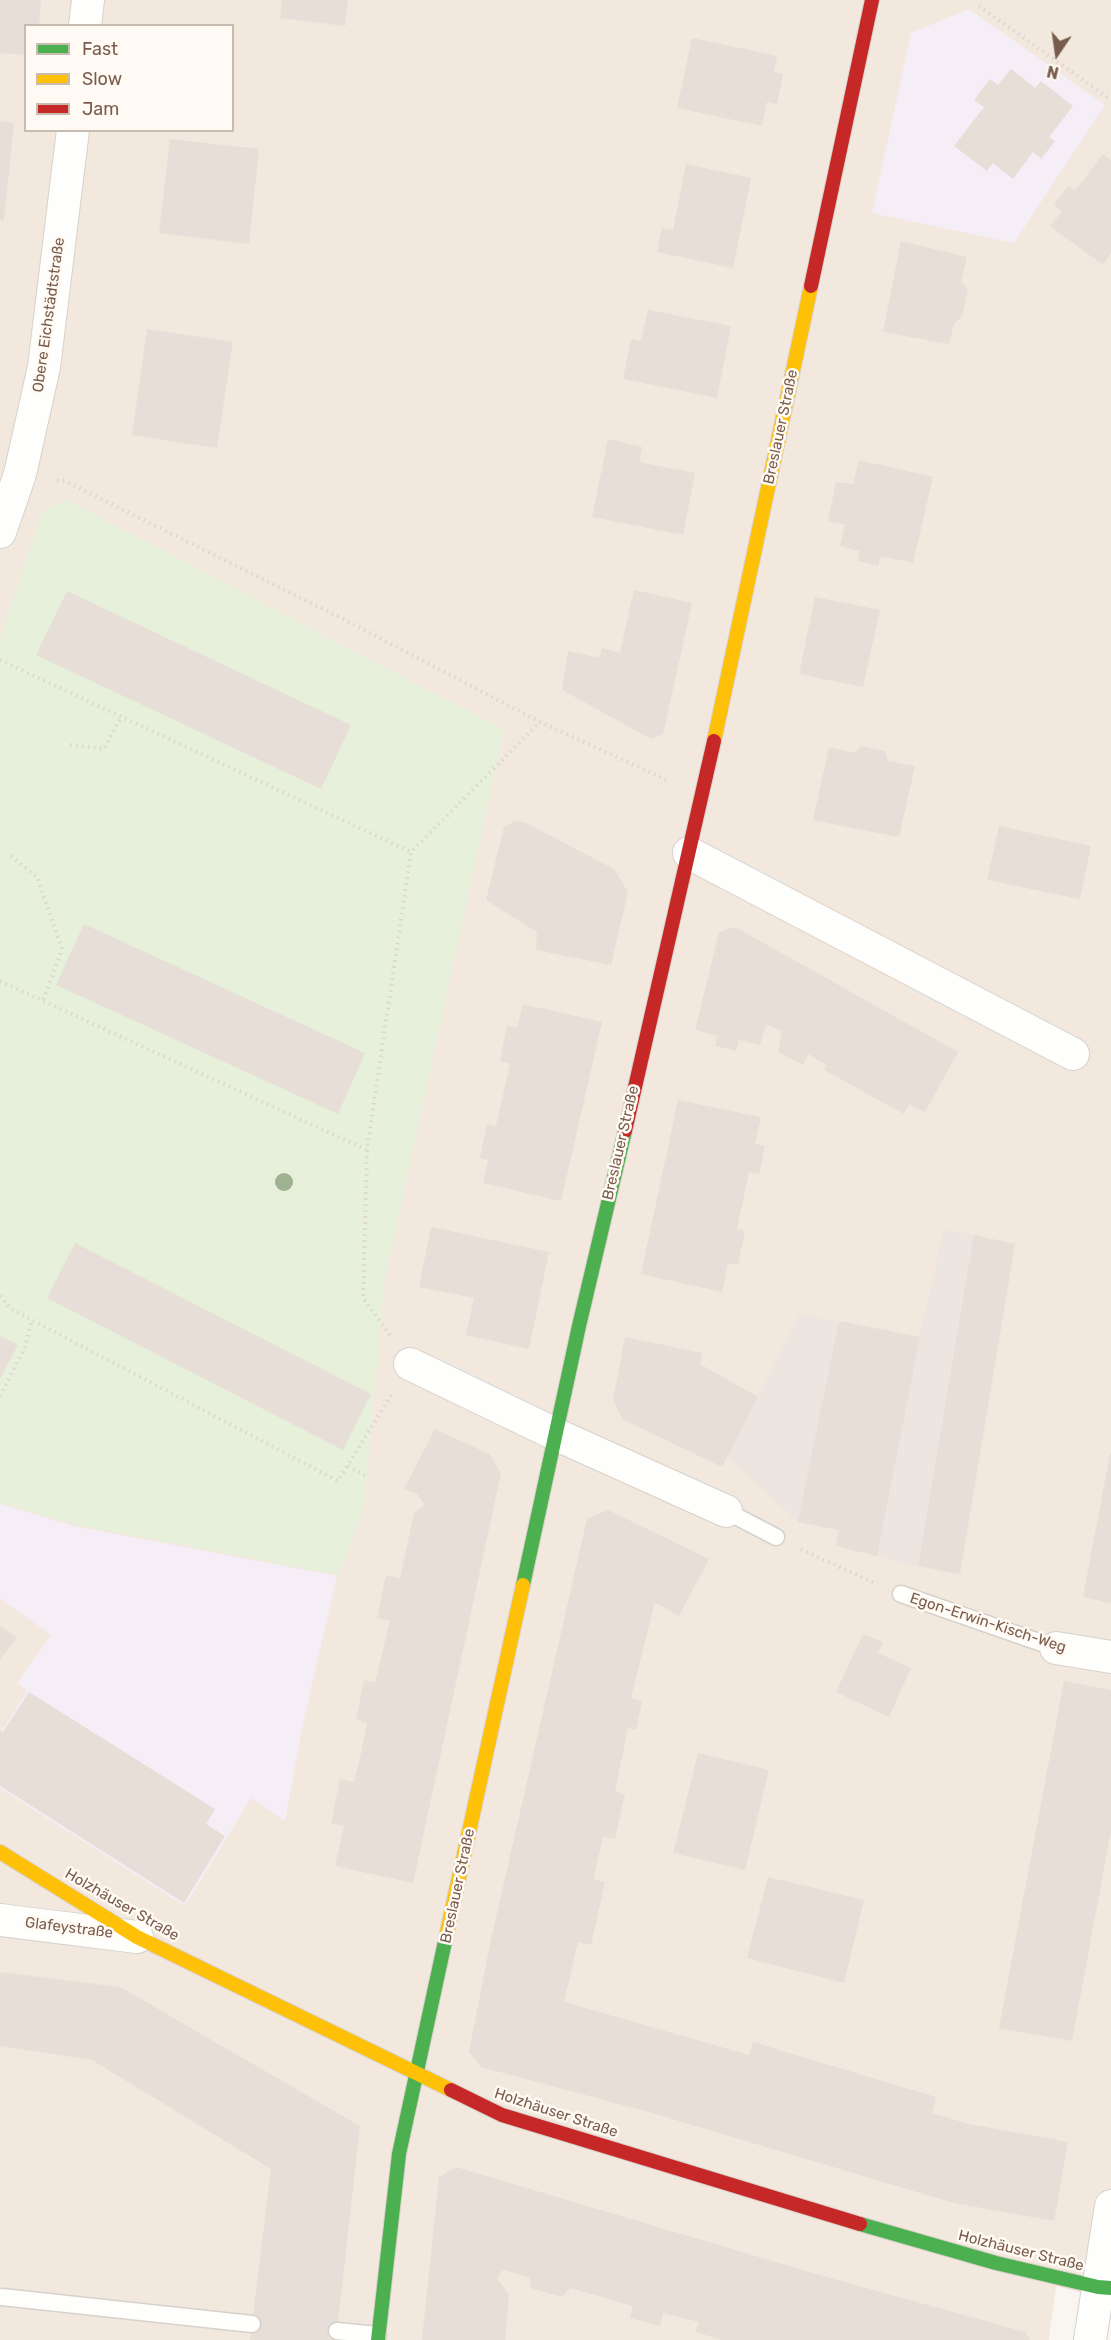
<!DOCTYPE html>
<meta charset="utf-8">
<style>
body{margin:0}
#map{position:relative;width:1111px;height:2340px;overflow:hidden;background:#f9f5f0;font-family:Rubik,sans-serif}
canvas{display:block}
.legend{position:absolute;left:24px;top:24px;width:210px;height:108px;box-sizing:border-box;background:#fffaf3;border:2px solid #cabbb1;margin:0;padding:8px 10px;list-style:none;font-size:18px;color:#7a5c4d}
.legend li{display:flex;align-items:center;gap:12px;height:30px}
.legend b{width:30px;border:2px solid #cabbb1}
.north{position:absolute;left:1027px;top:24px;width:60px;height:60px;-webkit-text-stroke:4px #fffaf3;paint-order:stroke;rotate:193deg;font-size:16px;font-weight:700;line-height:24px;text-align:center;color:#7a5c4d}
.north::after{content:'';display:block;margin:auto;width:21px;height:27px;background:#7a5c4d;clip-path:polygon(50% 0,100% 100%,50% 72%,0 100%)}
</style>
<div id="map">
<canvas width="1111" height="2340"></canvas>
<ul class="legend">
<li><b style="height:8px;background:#4caf50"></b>Fast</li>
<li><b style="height:8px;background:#ffc107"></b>Slow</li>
<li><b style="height:8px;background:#c62828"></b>Jam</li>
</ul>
<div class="north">N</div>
</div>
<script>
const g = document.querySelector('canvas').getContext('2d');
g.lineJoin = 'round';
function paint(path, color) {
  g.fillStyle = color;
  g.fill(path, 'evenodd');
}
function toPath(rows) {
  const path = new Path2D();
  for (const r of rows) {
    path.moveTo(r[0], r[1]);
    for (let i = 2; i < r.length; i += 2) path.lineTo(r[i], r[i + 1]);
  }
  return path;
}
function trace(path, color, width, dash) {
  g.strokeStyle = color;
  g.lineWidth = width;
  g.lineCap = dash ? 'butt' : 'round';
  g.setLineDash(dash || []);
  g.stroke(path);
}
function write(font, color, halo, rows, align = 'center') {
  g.font = font + ' Rubik,sans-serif';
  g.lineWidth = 5;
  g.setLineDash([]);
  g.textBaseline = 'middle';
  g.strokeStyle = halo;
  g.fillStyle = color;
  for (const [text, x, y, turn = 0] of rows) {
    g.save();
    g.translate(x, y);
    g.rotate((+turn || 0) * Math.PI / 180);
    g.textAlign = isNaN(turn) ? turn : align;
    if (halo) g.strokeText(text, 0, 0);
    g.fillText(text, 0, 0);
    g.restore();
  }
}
const residential = toPath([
 [0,0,1111,0,1111,2301,1056,2286,1049,2340,0,2340],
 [26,26,232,26,232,130,26,130]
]);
const industrial = toPath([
 [944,1229,1015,1244,960,1574,918,1566,836,1546,838,1530,798,1522,727,1456,799,1314,919,1337]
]);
const education = toPath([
 [969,9,1105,105,1014,243,872,213,911,33],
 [0,1504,74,1526,337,1576,303,1724,285,1821,251,1798,185,1906,0,1788,0,1729,3,1730,27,1691,17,1683,51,1635,0,1598]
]);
const green = toPath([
 [67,500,504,730,384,1284,364,1508,338,1575,74,1524,0,1503,0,639,42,512]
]);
const building = toPath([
 [0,0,41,0,39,26,26,26,26,55,0,53],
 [282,0,348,0,345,26,280,18],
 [692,38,777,56,774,72,783,74,777,104,767,102,762,126,677,108],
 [1011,69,1035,88,1041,81,1073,106,1049,137,1055,141,1041,159,1033,152,1013,179,993,163,987,171,954,146,984,107,974,100,990,79,998,85],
 [0,121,14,123,4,221,0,220],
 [170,139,259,149,249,244,159,233],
 [1103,154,1111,160,1111,253,1103,265,1050,226,1062,212,1054,205,1068,186,1075,191],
 [686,164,751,178,733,268,657,252,662,228,673,230],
 [901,241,967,257,961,282,968,289,962,317,954,323,949,344,883,332],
 [648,310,731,326,717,398,623,379,631,339,641,341],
 [147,329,233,342,217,448,132,435],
 [608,439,642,447,639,462,695,473,683,535,592,517],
 [859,460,933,477,913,563,881,556,878,566,858,561,859,551,840,546,845,524,828,521,836,482,853,484],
 [634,590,692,603,663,734,651,739,562,690,568,651,599,658,602,648,620,653],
 [67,591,351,725,321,789,36,655],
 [815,597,880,610,863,687,799,674],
 [861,746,885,751,888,761,915,766,899,837,813,820,829,747,854,753],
 [515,821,526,823,614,869,628,892,611,965,536,950,537,932,486,900,504,827],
 [999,826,1091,846,1080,899,987,880],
 [84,924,365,1053,338,1114,56,985],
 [735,927,958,1052,925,1112,909,1104,904,1114,824,1070,827,1065,808,1054,803,1065,778,1052,782,1031,766,1024,760,1045,739,1040,736,1051,715,1046,717,1036,695,1030,719,932],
 [523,1004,602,1022,561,1201,483,1183,488,1160,480,1158,487,1124,496,1126,510,1064,500,1061,507,1026,517,1028],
 [678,1100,761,1117,755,1144,765,1146,759,1174,749,1172,737,1229,745,1231,738,1265,728,1263,722,1292,641,1274],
 [431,1227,549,1252,529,1349,466,1335,474,1298,419,1287],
 [974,1235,1015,1244,960,1574,918,1566],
 [75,1243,371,1394,343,1450,47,1298],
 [839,1321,920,1337,877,1556,836,1546,839,1530,798,1522],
 [0,1336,18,1345,0,1379],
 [625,1337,702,1353,700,1364,758,1397,722,1467,622,1419,613,1399],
 [435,1429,489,1454,501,1473,413,1883,335,1866,344,1826,331,1824,340,1779,354,1782,361,1753,367,1723,356,1720,364,1680,375,1683,390,1621,377,1618,386,1575,400,1579,414,1513,425,1505,417,1494,404,1489],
 [1110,1454,1111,1454,1111,1603,1083,1597],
 [608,1510,709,1559,679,1616,655,1602,631,1698,642,1701,636,1730,628,1728,615,1791,625,1794,615,1839,603,1836,597,1863,594,1879,605,1882,591,1945,578,1942,564,2002,749,2055,753,2042,936,2097,932,2113,969,2124,1068,2142,1054,2221,954,2203,645,2111,481,2067,469,2052,490,1944,587,1519],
 [0,1626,17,1637,0,1660],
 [863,1634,883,1642,878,1653,911,1668,889,1717,836,1692],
 [1064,1681,1111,1690,1111,1831,1072,2041,999,2028],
 [29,1692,215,1809,206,1824,225,1836,184,1903,0,1786,0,1730,3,1732],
 [698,1753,769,1770,745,1870,673,1853],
 [768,1877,864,1900,844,1983,747,1958],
 [0,1972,120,1987,360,2126,336,2340,250,2340,271,2169,92,2060,0,2046],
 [456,2167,816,2274,1025,2332,1030,2340,721,2340,696,2332,699,2322,663,2313,660,2326,630,2318,633,2306,570,2288,562,2297,531,2288,529,2277,503,2270,497,2278,509,2295,505,2340,422,2340,439,2177]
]);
const path = toPath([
 [979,6,1111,100],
 [57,480,65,481,351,623,540,722,669,781],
 [0,660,411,852],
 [70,745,104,749,121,717],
 [11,856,37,877,62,949,43,1001],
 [0,981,367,1150],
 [0,1296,11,1309,338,1481,392,1394],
 [390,1335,363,1298,367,1150,411,852,540,722],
 [0,1396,25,1347,32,1319],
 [348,1466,369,1478],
 [801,1549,876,1584]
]);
const lane = toPath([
 [726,1511,776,1537],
 [901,1594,1056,1648],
 [2,2297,252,2324],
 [337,2331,378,2335]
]);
const street = toPath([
 [85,26,88,0],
 [0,532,20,474,44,367,73,130],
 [689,853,1073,1054],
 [410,1364,555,1434,726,1511],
 [1056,1648,1111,1657],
 [0,1920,137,1937],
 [1090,2340,1111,2206]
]);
const fast = toPath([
 [523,1585,579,1326,625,1131],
 [860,2224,996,2263,1098,2287,1111,2288],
 [378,2340,399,2154,446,1937]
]);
const slow = toPath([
 [714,741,811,286],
 [0,1852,137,1937,451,2090],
 [446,1937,523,1585]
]);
const jam = toPath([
 [811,286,872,0],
 [625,1131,714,741],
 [451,2090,502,2115,860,2224]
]);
const trees = [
 [284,1182]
];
const streetNames = [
 ["Obere Eichstädtstraße",49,315,-82],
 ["Breslauer Straße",781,427,-78],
 ["Breslauer Straße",621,1143,-77],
 ["Egon-Erwin-Kisch-Weg",988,1623,18],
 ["Breslauer Straße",458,1886,-78],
 ["Holzhäuser Straße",122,1905,30],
 ["Glafeystraße",69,1928,7],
 ["Holzhäuser Straße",556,2113,18],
 ["Holzhäuser Straße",1021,2251,14]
];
paint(residential, '#f2e8de');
paint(industrial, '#ede5e0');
paint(education, '#f6eef6');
paint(green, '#e7f0db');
paint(building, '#e6ded7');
trace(lane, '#d7d1cb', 19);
trace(street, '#d7d1cb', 34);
trace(fast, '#d9d2cb', 16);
trace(slow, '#d9d2cb', 16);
trace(jam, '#d9d2cb', 16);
trace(path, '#dcd5d0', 4, [1.5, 4.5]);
trace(lane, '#fefefd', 16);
trace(street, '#fefefd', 32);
trace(fast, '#4caf50', 14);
trace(slow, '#ffc107', 14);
trace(jam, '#c62828', 14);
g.fillStyle = '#9eb190';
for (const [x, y] of trees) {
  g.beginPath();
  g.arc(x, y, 9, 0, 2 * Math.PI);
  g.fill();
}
write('15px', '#7a5c4d', '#fffaf3', streetNames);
</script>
